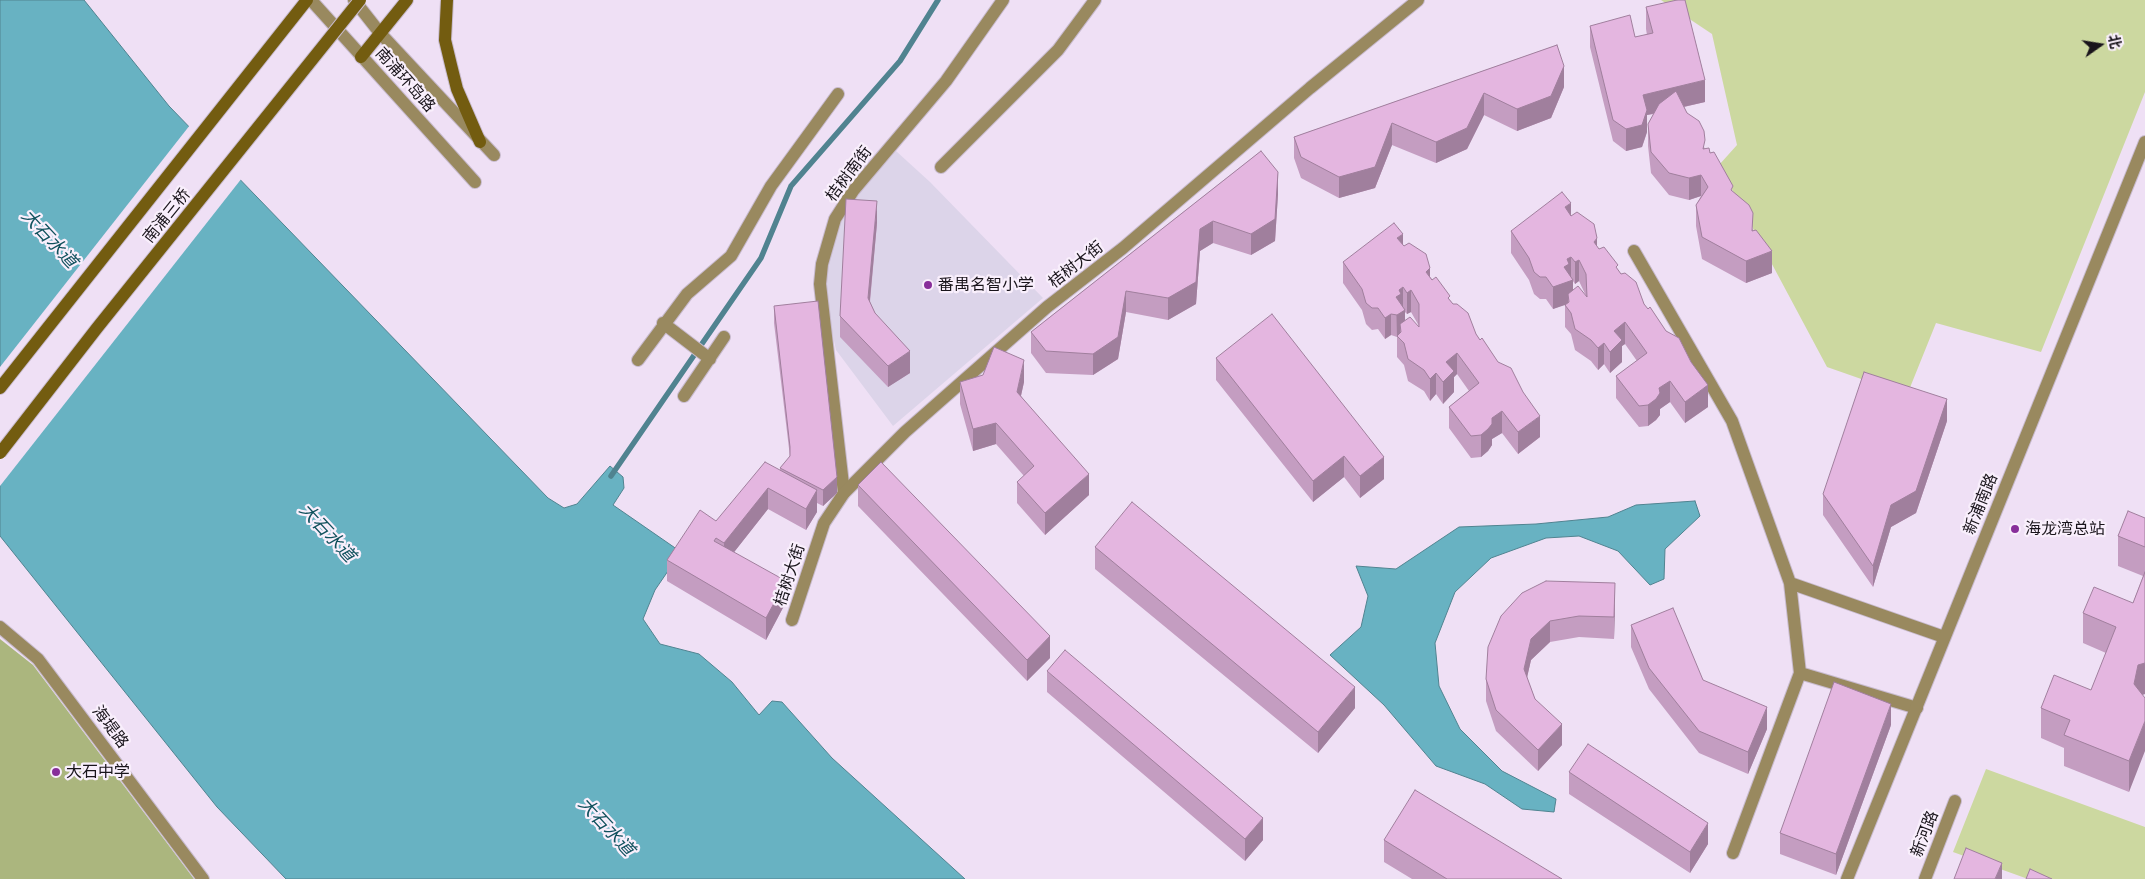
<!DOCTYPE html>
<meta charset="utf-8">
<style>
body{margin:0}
#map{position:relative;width:2145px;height:879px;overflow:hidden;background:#efe0f5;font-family:Cabin,"Noto Sans SC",sans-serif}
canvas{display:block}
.north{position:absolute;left:2075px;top:20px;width:50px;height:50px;-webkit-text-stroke:4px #f9effc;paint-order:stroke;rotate:77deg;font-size:14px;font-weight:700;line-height:20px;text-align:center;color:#19141b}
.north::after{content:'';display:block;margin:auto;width:18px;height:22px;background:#19141b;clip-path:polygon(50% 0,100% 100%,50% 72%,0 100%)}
</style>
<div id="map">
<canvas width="2145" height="879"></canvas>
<div class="north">北</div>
</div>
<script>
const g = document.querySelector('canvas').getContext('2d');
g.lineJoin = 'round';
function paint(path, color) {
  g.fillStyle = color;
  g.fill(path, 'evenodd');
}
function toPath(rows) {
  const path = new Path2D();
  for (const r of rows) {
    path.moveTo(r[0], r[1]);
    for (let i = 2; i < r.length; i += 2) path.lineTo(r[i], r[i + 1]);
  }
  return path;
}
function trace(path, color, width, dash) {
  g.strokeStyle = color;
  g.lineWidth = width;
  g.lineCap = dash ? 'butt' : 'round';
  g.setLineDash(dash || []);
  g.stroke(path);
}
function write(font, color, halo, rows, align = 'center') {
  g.font = font + ' Cabin,"Noto Sans SC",sans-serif';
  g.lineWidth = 4.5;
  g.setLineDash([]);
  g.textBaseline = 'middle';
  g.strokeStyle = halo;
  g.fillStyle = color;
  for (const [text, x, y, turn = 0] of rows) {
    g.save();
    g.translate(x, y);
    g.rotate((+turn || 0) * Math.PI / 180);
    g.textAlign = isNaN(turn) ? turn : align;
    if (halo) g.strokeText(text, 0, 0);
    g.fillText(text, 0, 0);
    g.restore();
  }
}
const education = toPath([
 [896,151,930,182,1043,298,893,426,836,350,828,313,826,273,835,233,856,196]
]);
const green = toPath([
 [1661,0,2145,0,2145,92,2041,352,1936,323,1907,395,1827,367,1719,165,1737,145,1712,34],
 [1986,769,2145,827,2145,879,2028,879,1953,852]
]);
const forest = toPath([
 [0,639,33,665,194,879,0,879]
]);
const water = toPath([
 [0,0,84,0,169,106,548,498,564,508,577,504,610,466,623,477,624,488,613,505,681,552,655,590,643,619,660,644,699,654,732,682,759,715,772,701,782,702,832,758,965,879,286,879,217,807,0,536,0,0],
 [1695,501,1700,516,1665,549,1664,579,1650,585,1618,551,1579,536,1546,538,1491,558,1455,592,1435,643,1439,686,1460,729,1502,771,1556,799,1554,812,1522,809,1485,784,1436,766,1384,705,1330,655,1361,627,1368,596,1356,566,1396,569,1459,527,1536,524,1608,517,1636,505,1695,501]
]);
const pier = toPath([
 [190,125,242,178,0,486,0,367]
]);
const stream = toPath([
 [611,476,761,258,791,186,900,61,938,0]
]);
const minor = toPath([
 [311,0,475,182],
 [354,0,380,33,494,155],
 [941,167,1058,50,1095,0],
 [1634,251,1732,421,1790,583,1800,673,1733,853],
 [663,323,710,359],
 [638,360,687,294,731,256,771,186,838,94],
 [684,396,724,337],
 [844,493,820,284,822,264,835,219,853,191,946,81,1003,0],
 [1790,583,1944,637],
 [0,627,38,659,203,879],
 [1800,673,1917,708],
 [1925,879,1955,801]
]);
const tertiary = toPath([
 [792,620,824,523,844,493,905,432,1047,307,1123,248,1310,88,1418,0],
 [1847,879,2145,142]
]);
const secondary = toPath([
 [447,0,445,40,451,65,457,89,480,142],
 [361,57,407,0],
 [0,388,307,0]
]);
const secondaryBridge = toPath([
 [0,453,97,328,360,0]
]);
const wall = toPath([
 [1646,7,1705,102,1684,107,1705,149,1710,153,1733,192,1753,230,1772,273,1746,283,1702,259,1696,226,1696,205,1701,196,1689,200,1669,195,1651,173,1648,146,1648,124,1654,114,1647,115,1647,132,1642,147,1626,151,1613,141,1590,47,1590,26,1635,37,1647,35,1646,29],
 [1557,45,1564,87,1551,118,1517,131,1484,115,1467,149,1436,163,1392,145,1375,188,1339,198,1301,178,1294,158,1294,137],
 [1261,151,1278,194,1275,241,1251,255,1213,243,1200,251,1196,304,1168,320,1126,312,1118,359,1093,375,1046,373,1031,353,1031,332],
 [1571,215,1597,247,1618,270,1644,304,1708,407,1685,423,1670,402,1660,409,1660,415,1656,420,1648,426,1639,427,1616,398,1616,376,1637,361,1625,344,1622,346,1622,362,1610,373,1604,364,1598,370,1591,361,1575,350,1571,334,1565,327,1565,305,1566,304,1553,309,1546,299,1540,299,1534,294,1529,280,1511,253,1511,231],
 [1573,281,1575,284,1579,281,1586,296,1573,290],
 [877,223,870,302,875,313,910,373,888,387,840,337,840,316],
 [1403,245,1430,277,1450,300,1476,334,1540,437,1518,454,1502,433,1492,439,1492,445,1488,451,1481,457,1471,458,1449,428,1449,407,1469,391,1457,374,1454,377,1454,392,1443,404,1436,394,1430,401,1424,391,1408,381,1404,365,1397,357,1397,337,1391,335,1385,339,1378,329,1372,330,1366,324,1362,310,1343,283,1343,262],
 [1405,312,1407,314,1411,312,1419,326,1405,320],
 [774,306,837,493,823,506,817,503,817,512,806,530,768,509,734,552,786,602,766,640,667,581,667,560,780,470,780,468,790,457,774,323],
 [1216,358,1384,479,1360,498,1344,477,1313,502,1216,380],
 [960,382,1024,382,1021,396,1089,495,1045,535,1017,503,1017,482,1024,476,996,444,973,451,960,404],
 [1947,421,1916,513,1891,527,1873,587,1823,515,1823,494],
 [858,485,1050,658,1027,681,858,506],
 [2145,518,2145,694,2142,695,2129,792,2064,766,2064,748,2041,738,2041,708,2091,690,2106,653,2083,643,2083,613,2133,603,2143,576,2118,566,2118,536],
 [1095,547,1355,708,1318,753,1095,569],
 [1615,605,1614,639,1579,637,1550,642,1531,660,1527,677,1535,699,1562,745,1538,771,1496,731,1486,701,1486,679,1501,616],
 [1631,625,1767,729,1748,774,1699,753,1649,689,1631,647],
 [1047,671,1263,840,1245,861,1047,692],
 [1891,725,1836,875,1780,854,1780,833],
 [1569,772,1708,844,1690,873,1569,794],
 [1384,840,1562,879,1412,879,1384,862]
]);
const shadedWall = toPath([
 [1564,66,1564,87,1551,118,1517,131,1517,109],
 [1705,80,1705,102,1647,115,1647,132,1642,147,1626,151,1626,129,1643,95],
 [1484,93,1484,115,1467,149,1436,163,1436,142],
 [1392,123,1392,145,1375,188,1339,198,1339,177],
 [1278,172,1278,194,1275,241,1251,255,1251,234],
 [1701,175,1701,196,1689,200,1689,178],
 [877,201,877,223,868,320,868,298],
 [1571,203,1571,225,1565,207],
 [1213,221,1213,243,1200,251,1196,304,1168,320,1168,298,1200,229],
 [1403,234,1403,255,1397,238],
 [1597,238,1597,260,1594,242],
 [1772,251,1772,273,1746,283,1746,261],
 [1571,257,1571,279,1573,280,1573,302,1568,294,1568,304,1553,309,1553,287,1564,267,1567,259],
 [1579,260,1579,281,1575,284,1575,262],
 [1430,268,1430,290,1426,272],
 [1403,287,1403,309,1405,310,1405,332,1400,324,1400,335,1397,337,1396,297,1399,290],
 [1411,290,1411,312,1407,314,1407,293],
 [1126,291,1126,312,1118,359,1093,375,1093,354],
 [1391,314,1391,335,1385,339,1385,318],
 [1625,322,1625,344,1622,346,1622,362,1610,373,1610,352,1614,331],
 [1604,343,1604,364,1598,370,1598,348],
 [910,351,910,373,888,387,888,366],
 [1457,353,1457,374,1454,377,1454,392,1443,404,1443,382,1446,362],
 [1024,360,1024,382,1017,413,1017,392],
 [1436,373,1436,394,1430,401,1430,379],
 [1670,381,1670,402,1660,409,1660,415,1656,420,1648,426,1648,405,1659,388],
 [1708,385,1708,407,1685,423,1685,402],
 [1947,399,1947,421,1916,513,1891,527,1873,587,1873,566,1891,505],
 [1502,411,1502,433,1492,439,1492,445,1488,451,1481,457,1481,435,1492,418],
 [1540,416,1540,437,1518,454,1518,432],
 [996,423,996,444,973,451,973,429],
 [1344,456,1344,477,1313,502,1313,481],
 [1384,457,1384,479,1360,498,1360,476],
 [1089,474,1089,495,1045,535,1045,513],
 [837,477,837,493,823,506,823,490],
 [768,488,768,509,724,565,724,543],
 [817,490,817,512,806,530,806,509],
 [786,581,786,602,766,640,766,618],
 [1615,583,1615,605,1614,639,1614,617],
 [1550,621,1550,642,1531,660,1524,691,1524,669,1531,639],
 [1050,636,1050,658,1027,681,1027,660],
 [2145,663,2145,694,2138,696,2134,684,2138,665],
 [1355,687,1355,708,1318,753,1318,732],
 [1891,704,1891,725,1836,875,1836,854],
 [1767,707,1767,729,1748,774,1748,752],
 [2145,721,2145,751,2129,792,2129,761],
 [1562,724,1562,745,1538,771,1538,750],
 [1263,818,1263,840,1245,861,1245,839],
 [1708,823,1708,844,1690,873,1690,852],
 [2002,863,2002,879,1995,879]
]);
const building = toPath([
 [1677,0,1685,0,1705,80,1643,95,1647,110,1642,125,1626,129,1613,120,1590,26,1630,15,1635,37,1653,33,1646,7,1677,0],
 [1557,45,1564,66,1551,96,1517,109,1484,93,1467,128,1436,142,1392,123,1375,167,1339,177,1301,157,1294,137,1557,45],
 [1676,91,1687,113,1699,121,1704,131,1705,140,1703,149,1709,148,1710,153,1714,152,1733,186,1731,190,1749,205,1753,213,1752,231,1756,230,1772,251,1746,261,1702,237,1696,205,1708,187,1701,175,1689,178,1669,173,1651,152,1648,124,1659,104,1676,91],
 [1261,151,1278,172,1275,219,1251,234,1213,221,1200,229,1196,282,1168,298,1126,291,1118,337,1093,354,1046,351,1031,332,1261,151],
 [1562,192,1571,203,1565,207,1571,216,1577,212,1594,224,1597,238,1594,242,1599,249,1604,247,1618,265,1616,267,1621,274,1625,273,1636,282,1644,304,1648,309,1650,307,1666,331,1679,338,1691,362,1708,385,1685,402,1670,381,1659,388,1660,393,1656,399,1648,405,1639,406,1616,376,1647,353,1625,322,1614,331,1622,340,1610,352,1604,343,1598,348,1591,340,1575,329,1571,313,1565,305,1569,302,1568,294,1578,286,1587,297,1586,274,1579,260,1575,262,1571,257,1567,259,1569,264,1564,267,1573,280,1553,287,1546,277,1540,277,1534,272,1529,258,1511,231,1562,192],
 [846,199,877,201,868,298,875,313,910,351,888,366,840,316,846,199],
 [1394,223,1403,234,1397,238,1404,246,1409,243,1426,254,1430,268,1426,272,1432,280,1436,277,1450,296,1448,298,1453,304,1457,304,1468,313,1476,334,1480,340,1482,338,1498,362,1511,368,1523,392,1540,416,1518,432,1502,411,1492,418,1492,424,1488,429,1481,435,1471,436,1449,407,1479,383,1457,353,1446,362,1454,371,1443,382,1436,373,1430,379,1424,370,1408,359,1404,343,1397,336,1401,332,1400,324,1410,317,1419,327,1419,304,1411,290,1407,293,1403,287,1399,290,1401,294,1396,297,1405,310,1397,315,1391,314,1385,318,1378,308,1372,308,1366,303,1362,289,1343,262,1394,223],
 [818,301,837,477,823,490,780,468,790,456,790,447,774,306,818,301],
 [1272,314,1384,457,1360,476,1344,456,1313,481,1216,358,1272,314],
 [994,347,1024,360,1017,392,1089,474,1045,513,1017,482,1034,466,996,423,973,429,960,382,983,375,994,347],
 [1864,372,1947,399,1916,491,1891,505,1873,566,1823,494,1864,372],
 [765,462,817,490,806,509,768,488,724,543,716,538,714,541,786,581,766,618,667,560,700,510,716,521,765,462],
 [881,462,1050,636,1027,660,858,485,881,462],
 [1132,502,1355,687,1318,732,1095,547,1132,502],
 [2128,511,2145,518,2145,547,2118,536,2128,511],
 [2145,572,2145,663,2138,665,2134,684,2145,698,2145,721,2129,761,2064,735,2070,720,2041,708,2054,675,2091,690,2116,627,2083,613,2094,587,2133,603,2145,572],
 [1546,581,1615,583,1614,617,1579,616,1550,621,1531,639,1524,669,1535,699,1562,724,1538,750,1496,710,1486,679,1488,647,1501,616,1522,593,1546,581],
 [1673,608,1703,680,1767,707,1748,752,1699,731,1649,668,1631,625,1673,608],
 [1065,650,1263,818,1245,839,1047,671,1065,650],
 [1834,682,1891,704,1836,854,1780,833,1834,682],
 [1588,744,1708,823,1690,852,1569,772,1588,744],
 [1415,790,1562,879,1447,879,1384,840,1415,790],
 [1966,848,2002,863,1995,879,1954,879,1966,848],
 [2030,869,2052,879,2026,879,2030,869]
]);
const markers = [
 [928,285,5,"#882e9a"],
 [2015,529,5,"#882e9a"],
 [56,772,5,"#882e9a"]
];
const streetNames = [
 ["南浦环岛路",405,80,48],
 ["桔树南街",849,174,-53],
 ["南浦三桥",167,216,-51],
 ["桔树大街",1076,265,-38],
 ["新浦南路",1981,504,-68],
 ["桔树大街",790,575,-72],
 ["海堤路",110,727,53],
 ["新河路",1925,834,-69]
];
const poiNames = [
 ["番禺名智小学",938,285],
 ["海龙湾总站",2025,529],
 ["大石中学",66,772]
];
const waterNames = [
 ["大石水道",49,239,47],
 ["大石水道",327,533,47],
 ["大石水道",606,827,47]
];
paint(education, '#dcd4e9');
paint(green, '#ccd8a0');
paint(forest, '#abb67e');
paint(water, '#68b2c2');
trace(water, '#508390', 1);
paint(pier, '#efe0f5');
trace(stream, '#508390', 5.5);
trace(minor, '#c8bbce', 14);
trace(tertiary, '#c8bbce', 14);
trace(secondary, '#c8bbce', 14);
trace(minor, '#99895f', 12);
trace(tertiary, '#99895f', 12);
trace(secondary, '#735c10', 12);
trace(secondaryBridge, '#c8bbce', 14, []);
trace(secondaryBridge, '#735c10', 12);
paint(wall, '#c49dc1');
paint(shadedWall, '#a07f9d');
paint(building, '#e4b6e0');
trace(building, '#a07f9d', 1);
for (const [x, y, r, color] of markers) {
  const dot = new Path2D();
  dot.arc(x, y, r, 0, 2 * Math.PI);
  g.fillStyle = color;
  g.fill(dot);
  trace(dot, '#f9effc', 2);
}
write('16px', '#19141b', '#f9effc', streetNames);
write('16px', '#19141b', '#f9effc', poiNames, 'left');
write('italic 18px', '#10515d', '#f9effc', waterNames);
</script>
